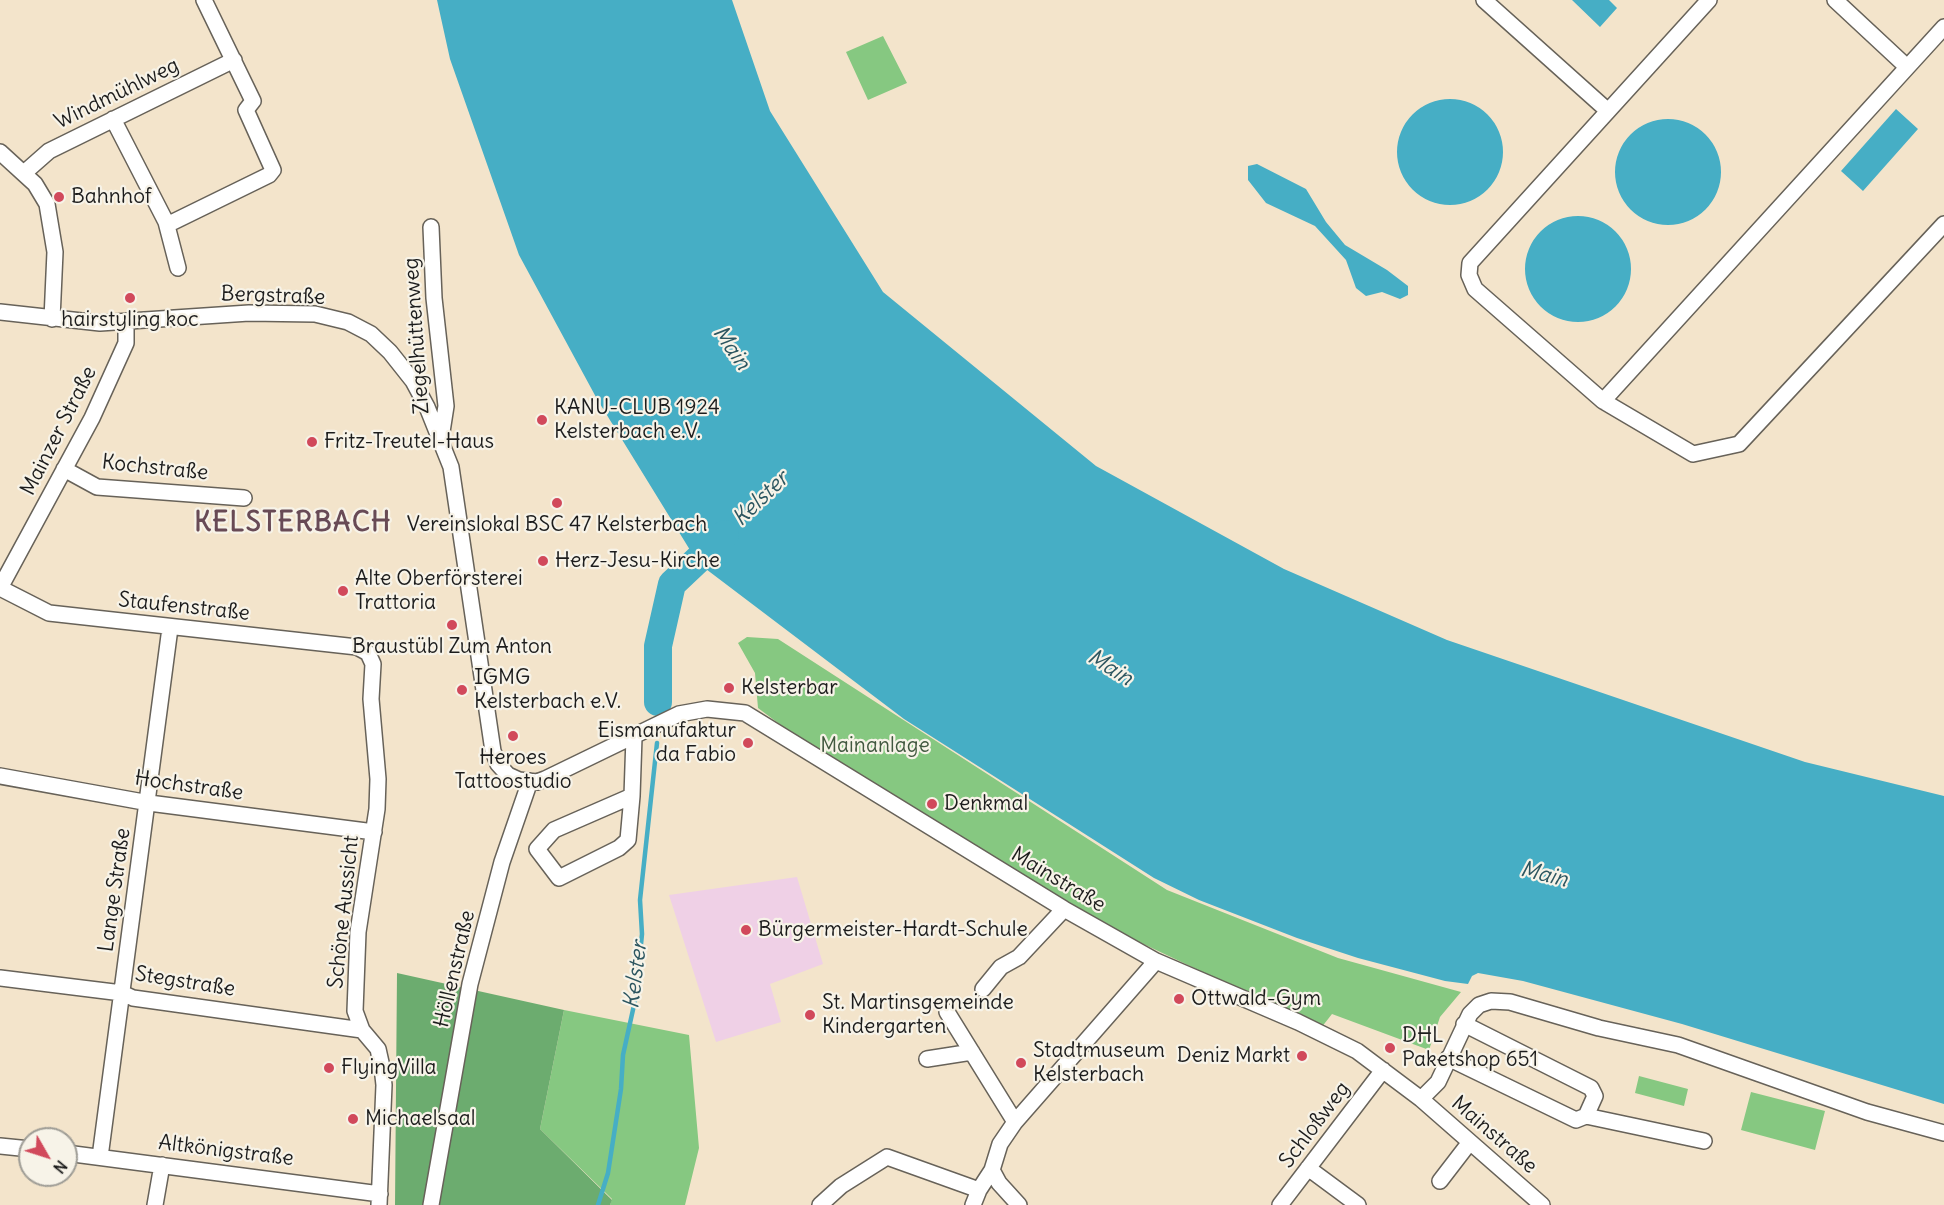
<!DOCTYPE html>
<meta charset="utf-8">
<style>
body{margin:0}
#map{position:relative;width:1944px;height:1205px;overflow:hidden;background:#f3e4cb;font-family:Delius,sans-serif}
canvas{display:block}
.north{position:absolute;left:18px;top:1127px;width:60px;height:60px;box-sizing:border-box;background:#f7f3e8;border:2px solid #9f9d96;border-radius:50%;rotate:129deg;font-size:16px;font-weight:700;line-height:24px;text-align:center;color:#1c1c1c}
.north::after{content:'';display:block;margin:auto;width:21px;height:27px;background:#d1495b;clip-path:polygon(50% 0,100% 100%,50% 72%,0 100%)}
</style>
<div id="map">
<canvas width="1944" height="1205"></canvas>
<div class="north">N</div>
</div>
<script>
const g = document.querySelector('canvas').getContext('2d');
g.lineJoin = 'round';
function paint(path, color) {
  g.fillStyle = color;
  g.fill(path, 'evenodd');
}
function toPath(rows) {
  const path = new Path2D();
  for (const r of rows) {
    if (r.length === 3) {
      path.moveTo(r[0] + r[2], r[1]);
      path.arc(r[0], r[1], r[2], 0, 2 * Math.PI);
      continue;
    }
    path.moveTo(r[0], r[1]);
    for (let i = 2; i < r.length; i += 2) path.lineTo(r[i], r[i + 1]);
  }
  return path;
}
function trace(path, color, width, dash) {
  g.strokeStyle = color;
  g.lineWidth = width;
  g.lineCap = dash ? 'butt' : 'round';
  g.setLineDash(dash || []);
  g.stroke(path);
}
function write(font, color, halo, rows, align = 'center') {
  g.font = font + ' Delius,sans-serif';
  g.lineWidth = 4.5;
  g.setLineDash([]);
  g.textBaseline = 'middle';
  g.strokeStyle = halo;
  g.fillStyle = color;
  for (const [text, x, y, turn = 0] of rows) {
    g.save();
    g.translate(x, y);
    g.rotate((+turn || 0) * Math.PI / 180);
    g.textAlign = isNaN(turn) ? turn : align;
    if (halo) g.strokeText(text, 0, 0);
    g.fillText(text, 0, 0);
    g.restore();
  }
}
const built = toPath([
 [797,877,823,964,770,984,781,1022,716,1042,669,895]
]);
const green = toPath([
 [883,36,907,83,868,100,846,52],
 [747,637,778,639,1167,890,1338,958,1461,992,1440,1017,1429,1050,1332,1014,1321,1028,1063,906,826,759,758,708,755,673,738,643],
 [564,1010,689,1035,699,1148,685,1205,610,1205,612,1199,540,1129],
 [1639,1076,1688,1089,1684,1106,1635,1093],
 [1751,1092,1825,1111,1815,1150,1741,1130]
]);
const forest = toPath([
 [397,973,564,1010,540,1129,612,1200,610,1205,395,1205]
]);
const water = toPath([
 [437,0,732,0,770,111,883,292,1096,466,1284,569,1447,640,1805,762,1944,796,1944,1104,1682,1024,1523,981,1478,973,1472,976,1468,984,1445,981,1358,958,1297,938,1199,900,1154,878,904,719,698,563,597,399,519,255,450,59],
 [1572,0,1609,0,1617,8,1600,27],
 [1450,152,53],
 [1896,109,1918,129,1863,191,1841,171],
 [1668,172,53],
 [1257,164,1306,189,1326,222,1345,245,1387,270,1408,286,1408,295,1400,299,1382,292,1366,296,1356,288,1346,260,1315,226,1266,203,1248,180,1248,166],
 [1578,269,53]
]);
const stream = toPath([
 [598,1205,608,1173,621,1089,623,1055,636,996,642,934,640,900,657,743]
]);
const river = toPath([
 [658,702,658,646,672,584,725,534]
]);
const minor = toPath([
 [1484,0,1608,111],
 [1709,0,1470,263,1469,275,1475,289,1603,401,1944,27],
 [1835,0,1907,67],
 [113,119,166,222,173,222,269,175,273,170,246,110,253,101,204,0],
 [0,152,35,184,47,204,55,252,52,319],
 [24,173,49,151,234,60],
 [166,222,178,268],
 [431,227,434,298,446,406,441,438],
 [0,312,100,323,249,313,315,314,348,322,371,334,390,352,413,381,427,407,451,467,493,751,498,764,508,775,519,780,537,782,545,779,679,714,707,709,745,713,1064,909,1156,961,1298,1022,1357,1051,1421,1099,1542,1205],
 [1603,401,1693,454,1739,444,1944,224],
 [64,469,97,487,244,498],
 [0,588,49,613,357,647,368,653,373,664,371,699,378,779,377,809,358,932,355,1011,362,1030,378,1049,382,1067,384,1085,379,1205],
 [0,588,92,418,126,343,126,321],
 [0,776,149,803,374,832],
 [632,796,628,840,619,848,559,878,537,849,554,830,632,796,634,737],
 [0,978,122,993,133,998,362,1030],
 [983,989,1001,967,1019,957,1064,909],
 [947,1012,1015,1122],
 [1448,1058,1576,1120,1586,1116,1595,1096,1591,1088,1464,1024],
 [927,1059,972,1052],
 [1421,1099,1438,1082,1470,1014,1479,1005,1491,1001,1510,1002,1599,1028,1678,1045,1867,1112,1944,1133],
 [1586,1116,1704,1141],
 [0,1146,30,1149],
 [66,1153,380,1194],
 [100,1157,170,628],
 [1308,1168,1358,1205],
 [992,1170,999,1183,1019,1205],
 [1440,1181,1470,1142],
 [155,1205,162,1165],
 [431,1205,470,984,502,862,530,781],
 [820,1205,841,1186,887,1157,979,1190],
 [973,1205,979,1190,992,1170,1000,1144,1015,1122,1156,961],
 [1280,1205,1383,1070]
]);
const markers = [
 [59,197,6,"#d1495b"],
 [130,298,6,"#d1495b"],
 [542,420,6,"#d1495b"],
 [312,442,6,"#d1495b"],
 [557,503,6,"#d1495b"],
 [543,561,6,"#d1495b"],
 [343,591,6,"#d1495b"],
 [452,625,6,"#d1495b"],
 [729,688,6,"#d1495b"],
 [462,690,6,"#d1495b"],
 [513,736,6,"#d1495b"],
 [748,743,6,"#d1495b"],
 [932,804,6,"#d1495b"],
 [746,930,6,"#d1495b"],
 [1179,999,6,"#d1495b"],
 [810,1015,6,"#d1495b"],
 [1390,1048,6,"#d1495b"],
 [1302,1056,6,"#d1495b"],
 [1021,1063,6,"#d1495b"],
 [329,1068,6,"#d1495b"],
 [353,1119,6,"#d1495b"]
];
const streetNames = [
 ["Windmühlweg",117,94,-26],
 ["Bergstraße",273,296,2],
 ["Ziegelhüttenweg",417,336,-94],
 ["Mainzer Straße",59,431,-63],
 ["Kochstraße",155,468,6],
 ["Staufenstraße",184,607,6],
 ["Hochstraße",189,786,8],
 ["Mainstraße",1058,880,31],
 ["Lange Straße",115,890,-82],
 ["Schöne Aussicht",344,912,-84],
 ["Höllenstraße",455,969,-77],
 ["Stegstraße",185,982,9],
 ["Schloßweg",1315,1125,-53],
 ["Mainstraße",1494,1135,41],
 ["Altkönigstraße",226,1151,7]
];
const poiNames = [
 ["Bahnhof",71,197],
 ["hairstyling koc",130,320,"center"],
 ["KANU-CLUB 1924",554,408],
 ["Kelsterbach e.V.",554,432],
 ["Fritz-Treutel-Haus",324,442],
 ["Vereinslokal BSC 47 Kelsterbach",557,525,"center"],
 ["Herz-Jesu-Kirche",555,561],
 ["Alte Oberförsterei",355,579],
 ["Trattoria",355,603],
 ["Braustübl Zum Anton",452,647,"center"],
 ["IGMG",474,678],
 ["Kelsterbach e.V.",474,702],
 ["Kelsterbar",741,688],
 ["Eismanufaktur",736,731,"right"],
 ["da Fabio",736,755,"right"],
 ["Heroes",513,758,"center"],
 ["Tattoostudio",513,782,"center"],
 ["Denkmal",944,804],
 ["Bürgermeister-Hardt-Schule",758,930],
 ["Ottwald-Gym",1191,999],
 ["St. Martinsgemeinde",822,1003],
 ["Kindergarten",822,1027],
 ["DHL",1402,1036],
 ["Paketshop 651",1402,1060],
 ["Stadtmuseum",1033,1051],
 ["Kelsterbach",1033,1075],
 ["Deniz Markt",1290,1056,"right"],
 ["FlyingVilla",341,1068],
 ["Michaelsaal",365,1119]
];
const parkNames = [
 ["Mainanlage",875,746]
];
const waterNames = [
 ["Main",731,348,55],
 ["Kelster",761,499,-44],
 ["Main",1110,668,32],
 ["Main",1544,875,14],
 ["Kelster",636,975,-83]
];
const districtNames = [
 ["KELSTERBACH",293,523]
];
paint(built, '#efd0e6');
paint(green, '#86c881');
paint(forest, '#6cac6f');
paint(water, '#46aec5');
trace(stream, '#46aec5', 4.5);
trace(river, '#46aec5', 28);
trace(minor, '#676259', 18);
trace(minor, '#fff', 15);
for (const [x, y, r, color] of markers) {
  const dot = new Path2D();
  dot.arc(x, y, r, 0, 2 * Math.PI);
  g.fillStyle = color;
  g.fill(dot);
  trace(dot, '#f7f3e8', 2);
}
write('21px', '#1c1c1c', '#f7f3e8', streetNames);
write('21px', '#1c1c1c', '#f7f3e8', poiNames, 'left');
write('21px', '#41583f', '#f7f3e8', parkNames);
write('italic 22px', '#2d5660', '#f7f3e8', waterNames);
g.letterSpacing = '1.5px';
write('bold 27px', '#684a55', '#f7f3e8', districtNames);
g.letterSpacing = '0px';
</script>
